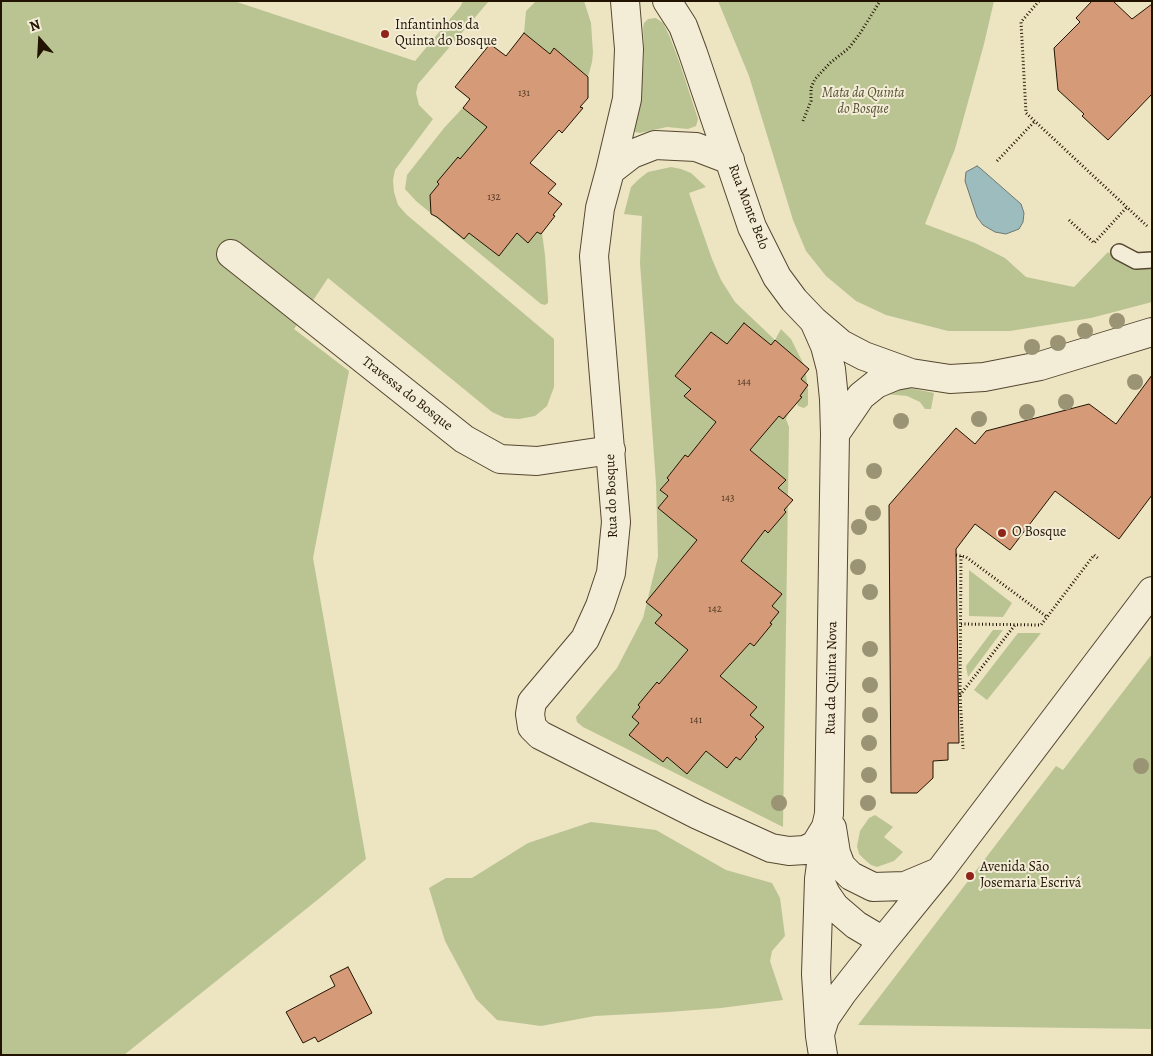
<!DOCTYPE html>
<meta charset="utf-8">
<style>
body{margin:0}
#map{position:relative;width:1153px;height:1056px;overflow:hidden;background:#ede4c2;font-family:Alegreya,serif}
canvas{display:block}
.frame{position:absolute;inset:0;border:2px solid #221301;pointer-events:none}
.north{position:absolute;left:15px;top:15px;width:50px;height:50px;-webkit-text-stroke:4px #f3edd7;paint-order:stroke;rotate:341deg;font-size:14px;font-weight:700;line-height:20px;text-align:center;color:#221301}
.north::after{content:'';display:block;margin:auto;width:18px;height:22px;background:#221301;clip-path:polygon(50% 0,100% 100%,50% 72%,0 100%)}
</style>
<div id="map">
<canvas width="1153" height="1056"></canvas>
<div class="frame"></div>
<div class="north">N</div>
</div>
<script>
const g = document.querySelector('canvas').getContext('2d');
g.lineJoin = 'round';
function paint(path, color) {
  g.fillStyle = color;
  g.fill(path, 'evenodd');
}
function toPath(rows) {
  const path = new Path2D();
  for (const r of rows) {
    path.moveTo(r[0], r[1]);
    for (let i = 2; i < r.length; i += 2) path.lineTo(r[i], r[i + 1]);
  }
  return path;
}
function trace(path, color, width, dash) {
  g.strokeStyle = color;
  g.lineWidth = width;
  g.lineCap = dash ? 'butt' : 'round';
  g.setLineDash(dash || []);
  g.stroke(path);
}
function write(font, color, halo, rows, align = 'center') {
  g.font = font + ' Alegreya,serif';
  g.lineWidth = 4;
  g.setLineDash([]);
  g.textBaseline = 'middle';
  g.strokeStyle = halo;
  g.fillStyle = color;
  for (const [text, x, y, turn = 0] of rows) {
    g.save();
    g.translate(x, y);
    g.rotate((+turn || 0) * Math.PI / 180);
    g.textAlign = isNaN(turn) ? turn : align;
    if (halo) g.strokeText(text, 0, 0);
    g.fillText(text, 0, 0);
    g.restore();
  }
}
const green = toPath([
 [1,1,234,1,415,61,460,7,463,1,489,1,418,84,416,93,419,105,433,119,395,170,393,180,394,192,398,205,407,215,554,339,554,387,547,406,535,416,519,419,505,418,492,412,328,278,294,329,349,371,313,558,366,859,321,897,124,1055,1,1055],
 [536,1,584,1,591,23,593,53,592,62,588,77,588,82,582,90,589,96,581,106,583,108,562,133,556,128,515,151,556,184,548,193,562,204,559,207,550,213,555,216,542,233,545,255,548,299,548,303,545,305,541,304,416,201,405,189,407,175,444,128,470,100,455,87,490,44,506,56,524,33,526,11],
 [718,1,994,1,984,44,955,149,925,224,975,243,1005,258,1026,277,1074,287,1108,252,1127,266,1152,269,1152,302,1091,318,1010,331,948,331,886,315,856,301,826,276,806,251,793,220,749,76],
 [656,18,663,23,669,35,679,61,698,119,696,126,688,129,667,127,640,133,635,132,633,127,640,97,643,72,644,52,643,28,644,23,648,19],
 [671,167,681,169,691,173,706,187,689,193,712,259,721,280,735,302,775,340,781,329,791,339,805,367,808,390,808,405,804,408,798,406,797,403,788,414,786,419,789,427,783,827,583,727,577,722,576,717,617,668,643,618,658,557,656,483,640,263,642,216,624,214,631,187,639,179,648,172],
 [905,387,934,393,931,409,925,409,920,402,907,396,886,394,898,388],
 [969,570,1012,603,1003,617,969,616],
 [993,630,1003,630,968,677,966,666],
 [1018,633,1041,633,987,700,974,690],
 [1152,654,1152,1029,858,1025,1056,766,1063,770],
 [875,815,893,827,884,837,903,852,894,861,877,867,871,865,864,859,859,854,857,846,860,831,869,818],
 [591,822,656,830,726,870,772,883,780,898,785,936,772,951,770,961,783,1000,721,1008,669,1012,595,1016,541,1026,497,1020,476,999,445,941,429,888,446,878,472,878,528,843]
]);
const water = toPath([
 [977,166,980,168,1021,204,1024,213,1023,222,1019,229,1006,234,995,232,983,225,977,217,965,181,966,172,977,166]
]);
const building = toPath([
 [1092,1,1113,1,1132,19,1152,4,1152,94,1108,140,1082,116,1084,114,1058,90,1054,48,1080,22,1076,18,1092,1],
 [524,33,550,54,554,48,588,77,588,98,580,107,583,108,562,133,559,130,530,163,556,184,548,193,562,204,553,215,555,216,541,234,537,232,528,243,517,233,499,256,469,233,464,239,437,217,431,214,430,195,439,184,437,182,458,157,460,159,487,127,463,108,470,99,455,87,490,44,506,56,524,33],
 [744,323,771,345,775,340,809,369,801,379,808,385,800,396,802,397,783,419,779,416,750,450,786,480,778,488,793,500,784,510,786,512,768,533,765,530,741,561,782,594,772,606,779,612,770,623,772,624,754,646,750,643,720,676,757,707,750,715,764,727,755,737,757,739,740,760,736,757,727,768,706,751,687,774,667,757,663,762,629,735,639,723,632,717,640,707,638,705,657,682,659,684,688,650,655,623,662,615,646,602,697,540,658,508,668,496,660,490,669,480,667,478,685,455,688,457,716,422,684,396,691,389,675,376,711,332,727,344,744,323],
 [1152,375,1152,495,1119,539,1055,491,1010,550,975,524,956,549,959,743,948,743,948,760,933,761,933,778,917,793,891,793,889,505,956,428,975,444,986,431,1089,404,1116,424,1152,375],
 [348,967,372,1013,318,1042,315,1037,303,1043,286,1012,335,986,330,976,348,967]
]);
const path = toPath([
 [1039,1,1021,22,1026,113,1147,226],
 [803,121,811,101,811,88,815,79,830,63,849,48,861,32,880,1],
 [997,161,1035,121],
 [1069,220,1094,243,1127,207],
 [956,555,966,557,1047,617],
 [961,556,960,695,963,749],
 [961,624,1041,625,1094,555,1099,559],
 [960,695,1015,625]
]);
const service = toPath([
 [1119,252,1136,261,1152,260]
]);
const minor = toPath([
 [625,1,629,49,627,99,610,171,600,208,594,256,616,522,611,573,600,606,585,639,532,702,530,714,532,727,540,735,698,815,771,848,789,851,805,850,815,845,826,827],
 [667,1,683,26,693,53,752,227,777,277,794,300,814,321,841,344,864,356,911,373,950,379,984,377,1040,366,1152,332],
 [610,171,632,154,655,145,696,147,730,160],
 [231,254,464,439,500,459,537,461,611,450],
 [814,321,825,346,831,369,834,399,835,434,829,814,826,827,819,879,816,974,820,1036,823,1055],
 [835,434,861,396,876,384,895,376,911,373],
 [832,828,836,853,841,866,851,876,873,887,905,886,936,873],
 [819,879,826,894,835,907,856,925,883,941],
 [820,1034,825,1018,843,992,883,941,940,871,1152,591]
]);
const trees = [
 [1117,321],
 [1085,331],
 [1058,343],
 [1032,347],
 [1135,382],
 [1066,402],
 [1027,412],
 [979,419],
 [901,421],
 [874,471],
 [873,513],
 [859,527],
 [858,567],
 [870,592],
 [870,649],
 [870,685],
 [870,715],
 [869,743],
 [1141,766],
 [869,775],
 [779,803],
 [868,803]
];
const markers = [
 [385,34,5,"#8f2418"],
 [1002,533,5,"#8f2418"],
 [970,876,5,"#8f2418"]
];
const numberNames = [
 ["131",524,93],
 ["132",494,197],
 ["144",744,382],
 ["143",728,498],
 ["142",715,609],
 ["141",696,720]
];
const poiNames = [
 ["Infantinhos da",395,26],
 ["Quinta do Bosque",395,42],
 ["O Bosque",1012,533],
 ["Avenida São",980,868],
 ["Josemaria Escrivá",980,884]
];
const parkNames = [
 ["Mata da Quinta",863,94],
 ["do Bosque",863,110]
];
const streetNames = [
 ["Rua Monte Belo",748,207,69],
 ["Travessa do Bosque",407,394,38],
 ["Rua do Bosque",612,496,-92],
 ["Rua da Quinta Nova",832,678,-89]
];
paint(green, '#bac492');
paint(water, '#9dbcbd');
trace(water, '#6c7872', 1);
paint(building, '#d59b79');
trace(building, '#221301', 1);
trace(service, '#554731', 18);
trace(minor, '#554731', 30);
trace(path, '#221301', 3, [1, 2.5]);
trace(service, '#f3edd7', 15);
trace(minor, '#f3edd7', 28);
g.fillStyle = '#9a9374';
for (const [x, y] of trees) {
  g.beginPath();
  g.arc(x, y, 8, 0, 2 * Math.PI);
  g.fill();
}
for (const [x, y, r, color] of markers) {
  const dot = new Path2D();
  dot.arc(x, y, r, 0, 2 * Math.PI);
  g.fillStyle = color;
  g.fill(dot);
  trace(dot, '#f3edd7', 2);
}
write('11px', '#4f351f', null, numberNames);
write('14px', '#221301', '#f3edd7', poiNames, 'left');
write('italic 14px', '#575134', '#f3edd7', parkNames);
write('14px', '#221301', '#f3edd7', streetNames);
</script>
